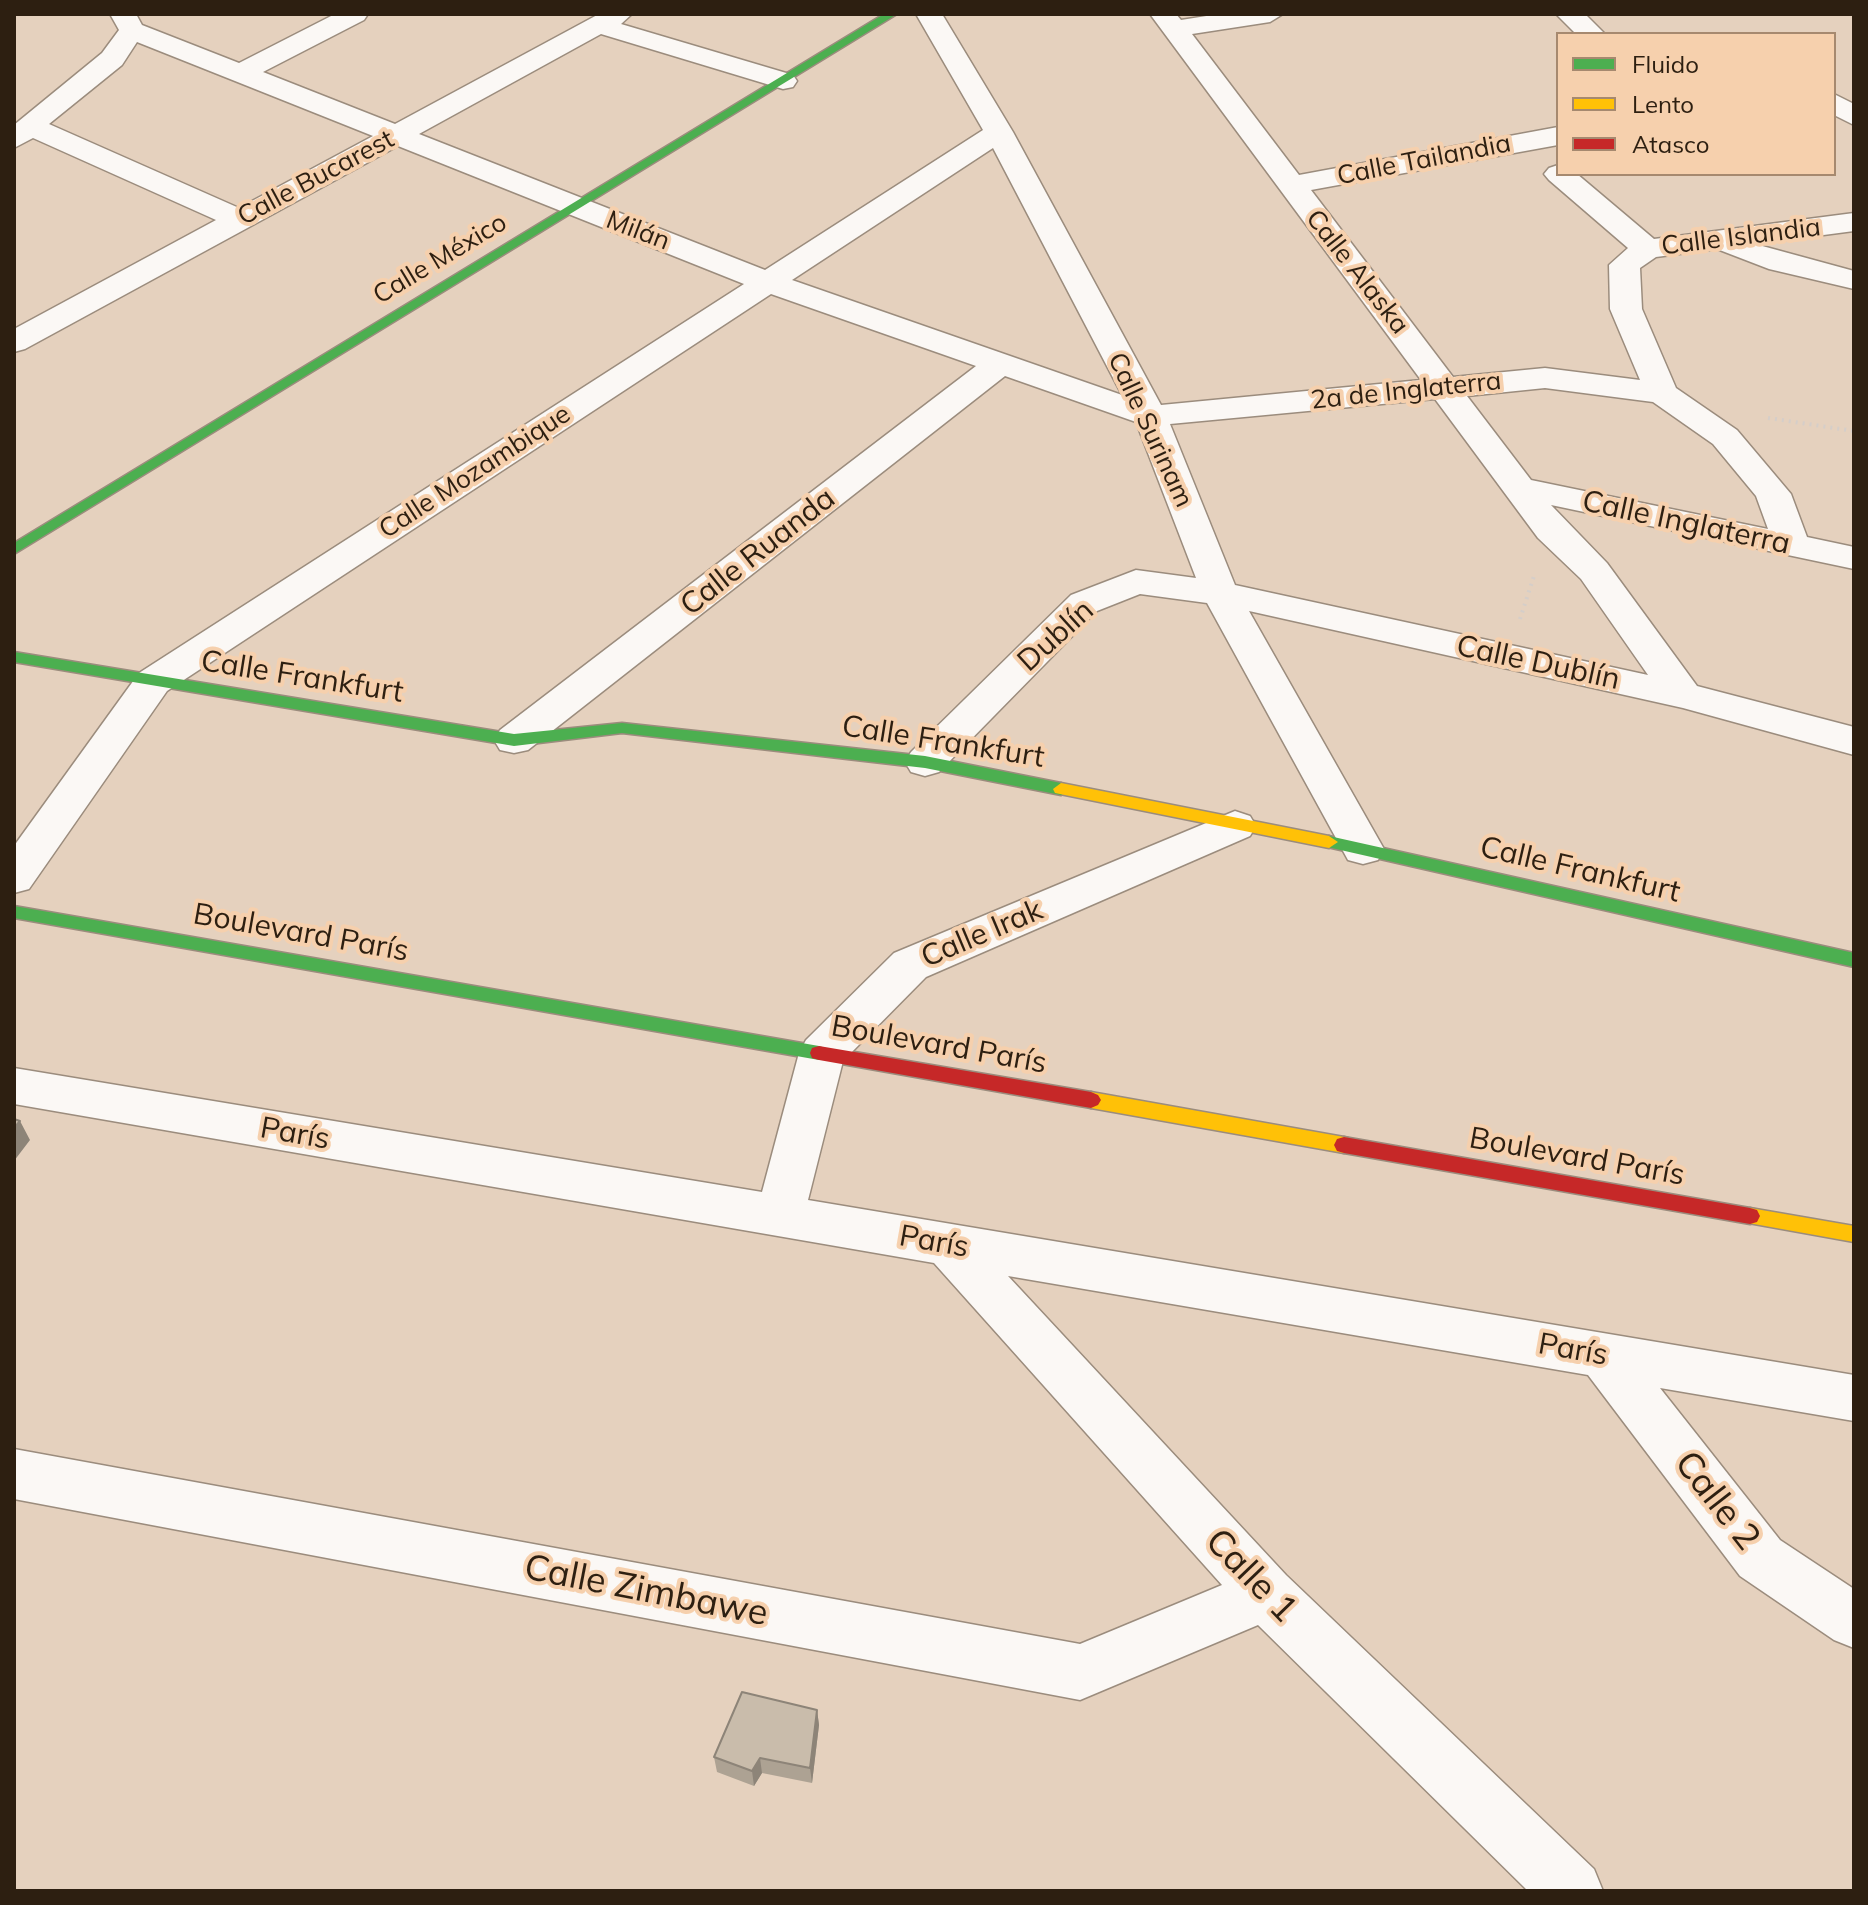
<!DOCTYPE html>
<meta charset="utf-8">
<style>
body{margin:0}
#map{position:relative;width:1868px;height:1905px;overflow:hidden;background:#e5d1be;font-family:Mulish,sans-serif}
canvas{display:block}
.frame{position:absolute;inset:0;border:16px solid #2d1f11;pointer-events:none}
.legend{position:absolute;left:1556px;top:32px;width:280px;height:144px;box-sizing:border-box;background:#f6d0ad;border:2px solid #a6896f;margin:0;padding:10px 14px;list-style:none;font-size:24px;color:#2d1f11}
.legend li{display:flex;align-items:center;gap:16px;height:40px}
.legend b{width:40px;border:2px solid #a6896f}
</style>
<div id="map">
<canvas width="1868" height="1905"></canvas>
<div class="frame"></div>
<ul class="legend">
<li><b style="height:10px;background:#4caf50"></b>Fluido</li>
<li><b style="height:10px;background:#ffc107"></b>Lento</li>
<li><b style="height:10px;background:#c62828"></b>Atasco</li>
</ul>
</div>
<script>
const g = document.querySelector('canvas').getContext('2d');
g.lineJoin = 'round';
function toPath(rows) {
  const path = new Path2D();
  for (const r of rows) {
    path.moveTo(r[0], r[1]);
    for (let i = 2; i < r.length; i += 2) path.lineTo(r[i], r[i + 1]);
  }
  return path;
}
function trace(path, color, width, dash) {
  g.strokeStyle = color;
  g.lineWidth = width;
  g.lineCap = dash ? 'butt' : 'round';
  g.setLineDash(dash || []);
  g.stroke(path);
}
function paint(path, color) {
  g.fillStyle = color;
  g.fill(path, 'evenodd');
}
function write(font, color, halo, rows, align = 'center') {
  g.font = font + ' Mulish,sans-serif';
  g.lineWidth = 8;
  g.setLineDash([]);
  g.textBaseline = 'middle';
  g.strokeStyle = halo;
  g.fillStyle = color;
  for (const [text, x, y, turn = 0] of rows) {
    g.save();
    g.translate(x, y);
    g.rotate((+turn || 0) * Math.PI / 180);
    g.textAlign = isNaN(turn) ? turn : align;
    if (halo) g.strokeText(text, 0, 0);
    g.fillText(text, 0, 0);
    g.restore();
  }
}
const path = toPath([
 [1768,418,1854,431],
 [1520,619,1534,576]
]);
const street = toPath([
 [110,14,136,14,142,25,239,63,335,14,368,14,364,20,263,72,395,124,599,14,632,14,621,24,793,75,797,81,793,87,783,89,601,34,419,134,765,270,983,130,916,14,942,14,1013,132,1161,405,1421,380,1150,14,1176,14,1181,20,1219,14,1283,14,1270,22,1192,34,1299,175,1558,127,1558,145,1311,190,1453,377,1545,368,1640,380,1610,309,1609,265,1628,248,1549,180,1544,174,1549,168,1558,165,1558,174,1577,174,1654,239,1854,213,1854,231,1755,244,1854,271,1854,289,1769,269,1717,249,1656,257,1640,268,1642,309,1676,388,1737,430,1791,494,1807,537,1854,547,1854,569,1551,505,1607,563,1697,686,1854,727,1854,755,1683,708,1249,611,1384,849,1378,860,1363,864,1348,860,1207,603,1140,594,1097,611,939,772,925,776,911,772,905,762,911,752,1071,595,1136,570,1196,578,1136,422,1005,376,528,750,514,753,500,750,494,740,500,730,976,366,771,294,167,691,29,889,14,893,14,846,139,673,744,284,398,146,25,349,14,352,14,329,216,220,33,138,14,148,14,125,102,53,119,30,110,14],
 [137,42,230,79,373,136,239,208,49,124,122,65,137,42],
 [993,148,1122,395,792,280,993,148],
 [1545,388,1653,402,1713,444,1756,496,1768,529,1531,480,1467,396,1545,388],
 [1435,399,1538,538,1581,579,1648,675,1235,585,1170,424,1435,399],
 [1556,14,1585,14,1605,34,1576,34,1556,14],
 [1834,94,1854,104,1854,125,1834,115,1834,94],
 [1235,811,1250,816,1256,826,1250,836,926,977,843,1061,808,1200,1854,1375,1854,1421,1660,1388,1780,1540,1854,1589,1854,1648,1834,1640,1740,1576,1588,1375,1008,1276,1286,1575,1594,1869,1603,1891,1528,1891,1258,1625,1080,1700,14,1499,14,1449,1080,1644,1222,1585,934,1263,14,1104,14,1068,762,1192,799,1053,806,1040,894,953,1235,811]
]);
const fast = toPath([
 [884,14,897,14,14,554,14,543,884,14],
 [14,652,514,734,622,723,925,756,1061,783,1069,789,1061,795,925,768,622,733,514,746,14,662,14,652],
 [1329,836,1854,953,1854,967,1323,846,1320,842,1323,838,1329,836],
 [14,906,819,1046,826,1048,828,1053,826,1058,819,1060,14,918,14,906]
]);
const slow = toPath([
 [1061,783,1329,836,1338,842,1329,848,1055,793,1053,789,1061,783],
 [1091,1092,1344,1137,1351,1139,1354,1145,1351,1151,1344,1153,1091,1108,1084,1105,1081,1100,1084,1095,1091,1092],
 [1750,1208,1854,1226,1854,1242,1743,1222,1740,1216,1743,1210,1750,1208]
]);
const jam = toPath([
 [819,1046,1091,1092,1098,1095,1101,1100,1098,1105,1091,1108,819,1060,812,1058,810,1053,812,1048,819,1046],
 [1344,1137,1750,1208,1757,1210,1760,1216,1757,1222,1750,1224,1344,1153,1337,1151,1334,1145,1337,1139,1344,1137]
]);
const wall = toPath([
 [817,1710,819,1725,812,1783,762,1773,754,1786,717,1772,714,1757]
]);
const shadedWall = toPath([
 [20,1121,30,1140,14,1161,14,1128],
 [817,1710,819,1725,812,1783,810,1768],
 [760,1758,762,1773,754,1786,752,1771]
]);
const building = toPath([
 [14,1119,20,1121,14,1128,14,1119],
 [742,1692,817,1710,810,1768,760,1758,752,1771,714,1757,742,1692]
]);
const farStreetnames = [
 ["Calle Tailandia",1424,160,-11],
 ["Calle Bucarest",316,178,-28],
 ["Milán",638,231,21],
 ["Calle Islandia",1741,237,-7],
 ["Calle México",440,259,-31],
 ["Calle Alaska",1357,272,52],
 ["2a de Inglaterra",1406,391,-6],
 ["Calle Surinam",1150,430,65],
 ["Calle Mozambique",475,472,-33]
];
const streetNames = [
 ["Calle Inglaterra",1686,523,12],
 ["Calle Ruanda",758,552,-38],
 ["Dublín",1056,636,-42],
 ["Calle Dublín",1538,663,12],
 ["Calle Frankfurt",302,677,9],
 ["Calle Frankfurt",943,742,9],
 ["Calle Frankfurt",1580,870,13],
 ["Boulevard París",301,933,10],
 ["Calle Irak",982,934,-23],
 ["Boulevard París",939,1045,10],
 ["París",295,1134,10],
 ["Boulevard París",1577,1157,10],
 ["París",934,1242,10],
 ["París",1573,1350,10]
];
const nearStreetnames = [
 ["Calle 2",1717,1501,52],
 ["Calle 1",1251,1576,46],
 ["Calle Zimbawe",646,1591,11]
];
trace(street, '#9b8c7d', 3);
trace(fast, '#9b8c7d', 3);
trace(slow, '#9b8c7d', 3);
trace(jam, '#9b8c7d', 3);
trace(path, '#d5cec9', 4, [2, 5]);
paint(street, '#fbf8f5');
paint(fast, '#4caf50');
paint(slow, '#ffc107');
paint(jam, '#c62828');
paint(wall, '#ada293');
paint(shadedWall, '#8d8478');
paint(building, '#c9bcab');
trace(building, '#8d8478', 2);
write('26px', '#2d1f11', '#f6d0ad', farStreetnames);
write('30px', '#2d1f11', '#f6d0ad', streetNames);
write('36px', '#2d1f11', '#f6d0ad', nearStreetnames);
</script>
